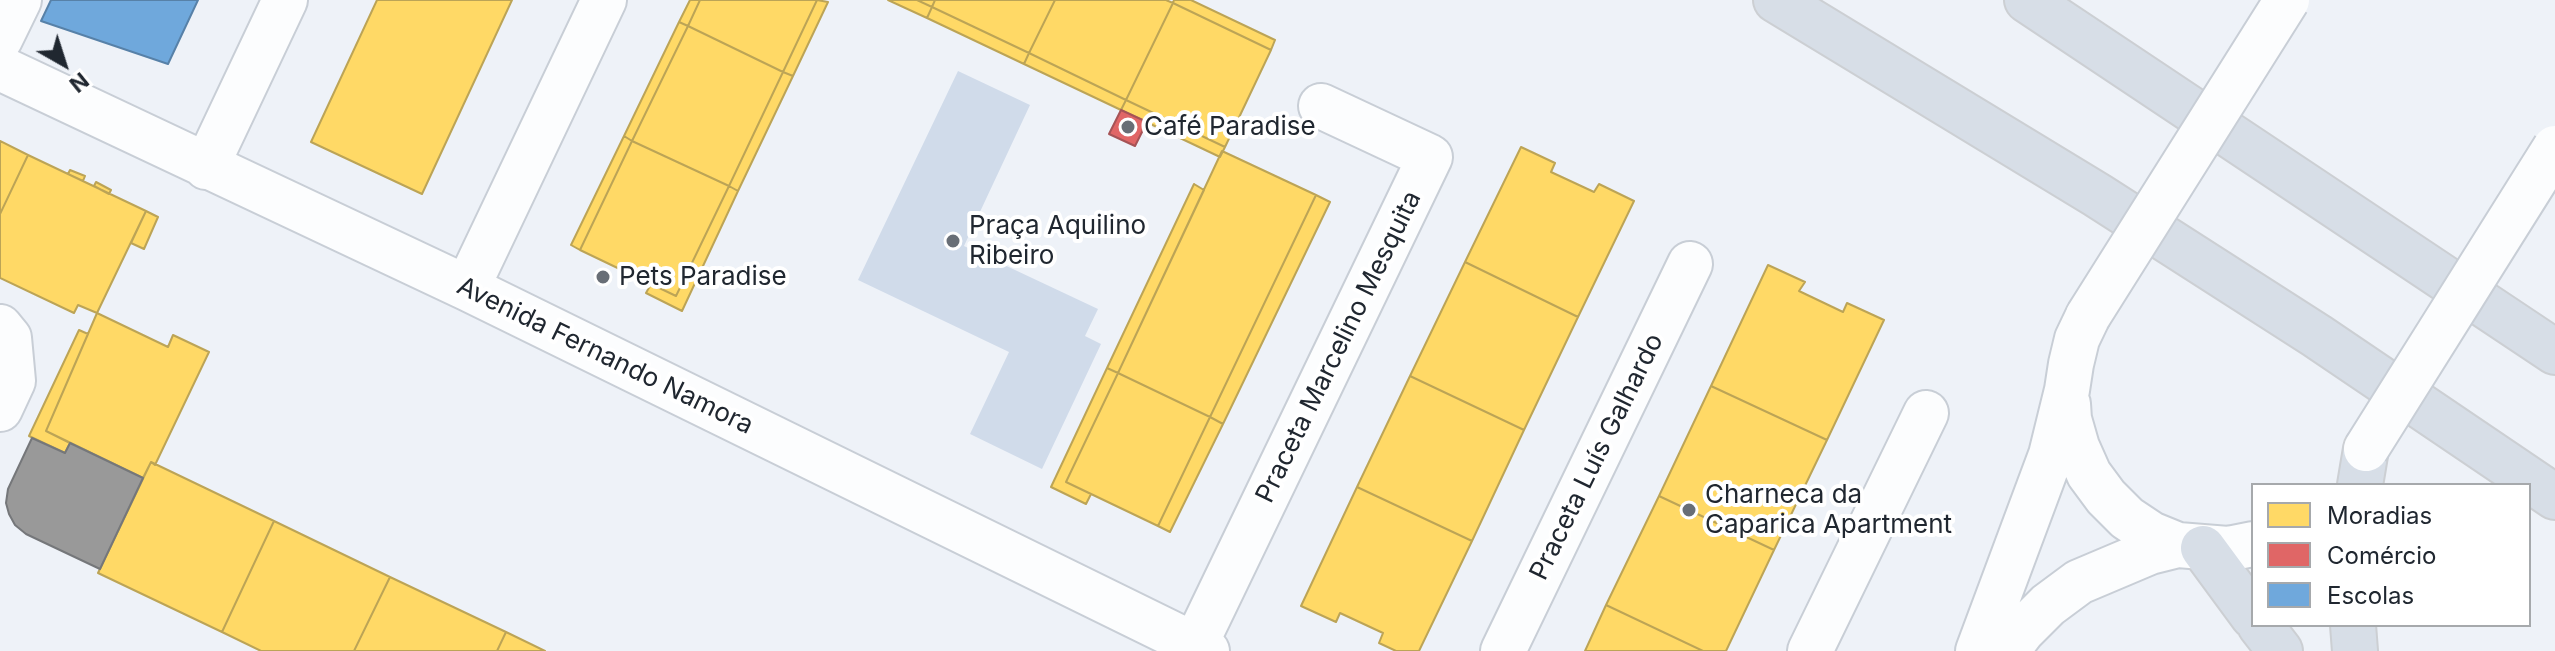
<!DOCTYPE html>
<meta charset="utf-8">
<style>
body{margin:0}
#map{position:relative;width:2555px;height:651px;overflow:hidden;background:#eef2f8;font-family:Inter,sans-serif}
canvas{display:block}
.legend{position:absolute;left:2251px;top:483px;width:280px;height:144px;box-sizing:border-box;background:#fff;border:2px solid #a6a9ac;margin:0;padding:10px 14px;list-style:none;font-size:24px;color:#202730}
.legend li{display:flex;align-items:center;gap:16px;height:40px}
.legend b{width:40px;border:2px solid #a6a9ac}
.north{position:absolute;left:24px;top:24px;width:80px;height:80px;-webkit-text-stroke:6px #fff;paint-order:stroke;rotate:141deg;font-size:22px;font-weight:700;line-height:32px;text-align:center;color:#202730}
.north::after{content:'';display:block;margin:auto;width:28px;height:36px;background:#202730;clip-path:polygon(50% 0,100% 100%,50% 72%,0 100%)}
</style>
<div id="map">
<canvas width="2555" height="651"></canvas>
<ul class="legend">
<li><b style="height:22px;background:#ffd966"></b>Moradias</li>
<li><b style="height:22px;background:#e06666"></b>Comércio</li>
<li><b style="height:22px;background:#6fa8dc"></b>Escolas</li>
</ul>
<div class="north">N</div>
</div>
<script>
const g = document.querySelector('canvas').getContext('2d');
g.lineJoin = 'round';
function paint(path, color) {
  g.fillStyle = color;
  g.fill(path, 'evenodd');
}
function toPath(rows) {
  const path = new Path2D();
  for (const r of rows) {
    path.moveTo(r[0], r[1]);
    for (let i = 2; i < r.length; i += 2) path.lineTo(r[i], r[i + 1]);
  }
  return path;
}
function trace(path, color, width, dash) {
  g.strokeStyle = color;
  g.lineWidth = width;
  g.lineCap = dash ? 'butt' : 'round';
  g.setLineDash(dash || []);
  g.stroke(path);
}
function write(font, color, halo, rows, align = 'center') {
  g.font = font + ' Inter,sans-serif';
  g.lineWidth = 8;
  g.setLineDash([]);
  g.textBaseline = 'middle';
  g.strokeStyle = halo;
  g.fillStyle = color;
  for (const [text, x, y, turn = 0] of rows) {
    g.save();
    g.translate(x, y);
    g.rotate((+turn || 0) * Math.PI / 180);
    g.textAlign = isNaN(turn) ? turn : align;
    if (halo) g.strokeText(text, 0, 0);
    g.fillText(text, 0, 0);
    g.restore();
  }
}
const green = toPath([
 [958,71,1030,105,964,246,1098,309,1085,336,1101,344,1042,469,970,434,1009,352,858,280]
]);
const homes = toPath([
 [377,0,512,0,422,194,311,142,377,0],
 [690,0,700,0,688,26,679,22,690,0],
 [700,0,817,0,783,72,688,26,700,0],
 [817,0,828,2,793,76,783,72,817,0],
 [888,0,917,0,932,7,927,18,888,0],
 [917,0,935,0,932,7,917,0],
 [935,0,1055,0,1029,53,932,7,935,0],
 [1055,0,1166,0,1173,3,1126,100,1029,53,1055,0],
 [1174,0,1191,0,1275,40,1271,50,1173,3,1174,0],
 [1173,3,1271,50,1225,147,1126,100,1173,3],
 [932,7,1029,53,1024,64,927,18,932,7],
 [679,22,688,26,632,141,624,136,679,22],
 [688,26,783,72,729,186,632,141,688,26],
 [1029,53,1126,100,1121,110,1024,64,1029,53],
 [783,72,793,76,738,191,729,186,783,72],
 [1126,100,1225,147,1220,157,1121,110,1126,100],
 [624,136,632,141,580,250,571,245,624,136],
 [0,141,28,155,0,214,0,141],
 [632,141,729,186,676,296,580,250,632,141],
 [1521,147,1555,163,1551,172,1594,192,1599,184,1634,201,1578,317,1465,262,1521,147],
 [1222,151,1316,195,1210,417,1118,373,1222,151],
 [28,155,146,211,97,313,78,305,74,313,0,278,0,214,28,155],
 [70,170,85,176,83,181,68,174,70,170],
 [96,182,111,190,109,194,94,186,96,182],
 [1194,184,1204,190,1118,373,1107,368,1194,184],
 [729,186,738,191,682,311,646,293,651,284,676,296,729,186],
 [1316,195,1330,202,1223,424,1210,417,1316,195],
 [146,211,158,217,144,249,131,243,146,211],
 [1465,262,1578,317,1524,430,1410,376,1465,262],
 [1768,265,1805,282,1799,291,1843,312,1847,303,1884,320,1827,440,1711,386,1768,265],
 [97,313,168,347,173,335,209,352,155,465,151,462,143,478,46,431,97,313],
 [79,330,88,334,46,431,70,443,65,453,29,436,79,330],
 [1107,368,1118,373,1066,482,1091,494,1086,504,1051,487,1107,368],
 [1118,373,1210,417,1158,526,1066,482,1118,373],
 [1410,376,1524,430,1472,541,1357,487,1410,376],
 [1711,386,1827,440,1774,550,1659,496,1711,386],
 [1210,417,1223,424,1170,532,1158,526,1210,417],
 [151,462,274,521,222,632,98,573,151,462],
 [1357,487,1472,541,1419,651,1396,651,1379,643,1383,633,1340,613,1336,622,1301,606,1357,487],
 [1659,496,1774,550,1726,651,1703,651,1606,605,1659,496],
 [274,521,390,577,354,651,261,651,222,632,274,521],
 [390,577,506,632,497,651,354,651,390,577],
 [1606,605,1703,651,1585,651,1606,605],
 [506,632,545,651,497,651,506,632]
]);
const shops = toPath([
 [1121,110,1147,122,1135,146,1109,134,1121,110]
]);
const schools = toPath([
 [51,0,198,0,168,64,41,21,51,0]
]);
const industry = toPath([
 [32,438,65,453,70,443,143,478,100,569,26,534,15,525,9,514,6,503,8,489,32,438]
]);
const street = toPath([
 [0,39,19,0],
 [0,68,467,288,1207,651],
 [206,167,285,0],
 [467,288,604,0],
 [0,327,9,338,13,381,0,409],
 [1195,645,1430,157,1321,106],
 [1503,651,1690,264],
 [1810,651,1926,413]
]);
const secondary = toPath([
 [2068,404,2069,419,2077,447,2089,474,2106,497,2127,518,2151,534,2178,545,2228,549,2253,544],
 [1978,651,2051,455,2067,390,2071,364,2077,339,2088,316],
 [2007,651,2022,631,2048,605,2079,582,2150,552,2178,545]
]);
const highway = toPath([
 [1776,0,2097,195,2317,336,2555,497],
 [2027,0,2555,352],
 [2360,485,2366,449],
 [2203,548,2253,616],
 [2260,625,2280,651],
 [2353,625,2355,651]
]);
const secondaryBridge = toPath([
 [2088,316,2287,0],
 [2366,449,2555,148]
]);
const markers = [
 [1128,127,8,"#686e76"],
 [953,241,8,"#686e76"],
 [603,277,8,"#686e76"],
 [1689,510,8,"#686e76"]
];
const poiNames = [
 ["Café Paradise",1144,127],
 ["Praça Aquilino",969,226],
 ["Ribeiro",969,256],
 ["Pets Paradise",619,277],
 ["Charneca da",1705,495],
 ["Caparica Apartment",1705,525]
];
const streetNames = [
 ["Praceta Marcelino Mesquita",1339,347,-64],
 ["Avenida Fernando Namora",605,356,26],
 ["Praceta Luís Galhardo",1597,457,-64]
];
paint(green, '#d0dbea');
paint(homes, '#ffd966');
trace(homes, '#bca456', 2);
paint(shops, '#e06666');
trace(shops, '#a65356', 2);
paint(schools, '#6fa8dc');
trace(schools, '#5781a8', 2);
paint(industry, '#999');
trace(industry, '#75777a', 2);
trace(street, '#c8ced6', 48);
trace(secondary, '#c8ced6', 48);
trace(highway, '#cccfd3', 48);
trace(street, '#fcfdfe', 44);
trace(secondary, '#fcfdfe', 44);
trace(highway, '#d7dee7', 44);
trace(secondaryBridge, '#c8ced6', 48, []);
trace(secondaryBridge, '#fcfdfe', 44);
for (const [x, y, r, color] of markers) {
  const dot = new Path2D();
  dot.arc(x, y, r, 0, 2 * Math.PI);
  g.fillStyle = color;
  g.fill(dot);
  trace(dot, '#fff', 3);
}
write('26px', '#202730', '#fff', poiNames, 'left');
write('26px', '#202730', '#fff', streetNames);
</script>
